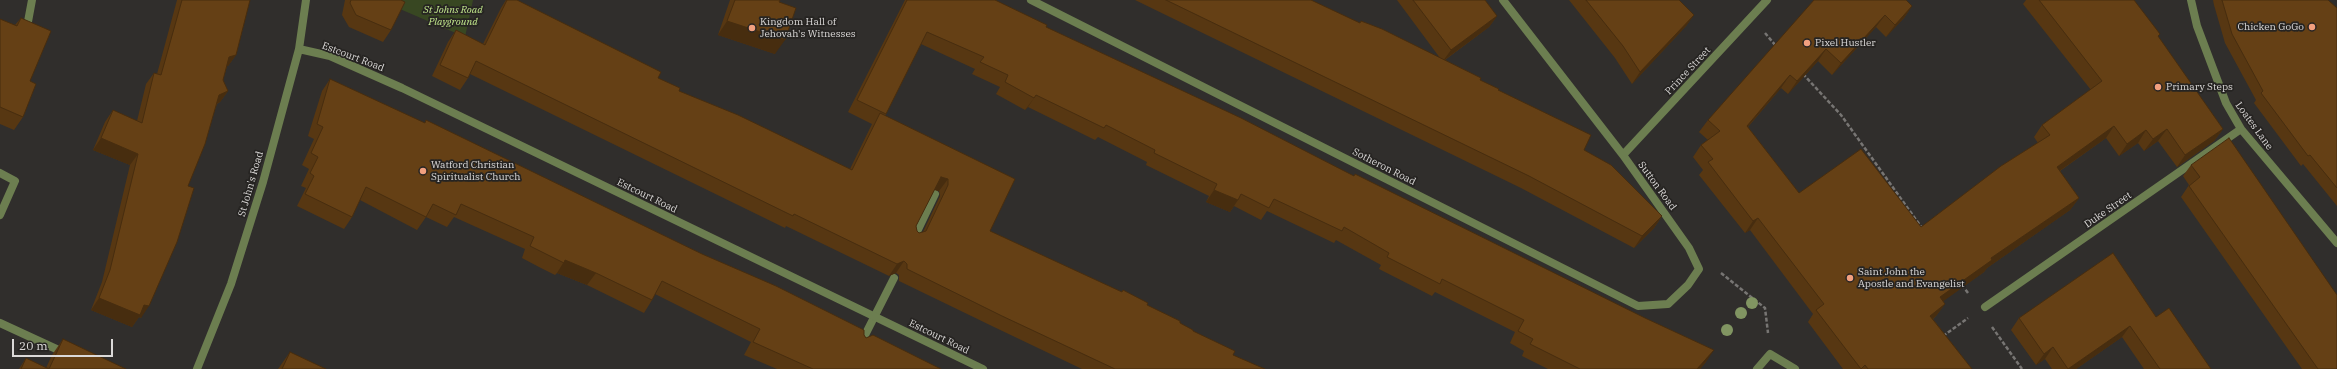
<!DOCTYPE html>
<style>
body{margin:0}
#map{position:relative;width:2337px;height:369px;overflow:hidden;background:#302e2c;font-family:"IBM Plex Serif",serif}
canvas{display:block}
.scale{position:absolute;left:12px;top:339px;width:101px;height:18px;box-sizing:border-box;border:2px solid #dbd9d8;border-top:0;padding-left:5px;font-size:12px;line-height:14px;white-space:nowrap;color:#dbd9d8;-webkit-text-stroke:3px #262422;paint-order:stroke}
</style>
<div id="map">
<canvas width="2337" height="369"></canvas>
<div class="scale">20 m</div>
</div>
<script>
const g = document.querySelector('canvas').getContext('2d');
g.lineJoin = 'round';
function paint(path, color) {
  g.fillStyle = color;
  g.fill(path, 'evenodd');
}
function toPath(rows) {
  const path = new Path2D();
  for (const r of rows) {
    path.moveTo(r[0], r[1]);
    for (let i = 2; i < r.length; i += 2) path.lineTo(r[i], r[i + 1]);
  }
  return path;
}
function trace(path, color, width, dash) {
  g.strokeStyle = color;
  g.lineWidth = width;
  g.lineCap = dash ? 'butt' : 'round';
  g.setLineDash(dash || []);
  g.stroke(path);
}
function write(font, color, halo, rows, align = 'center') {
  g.font = font + ' "IBM Plex Serif",serif';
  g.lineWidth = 3.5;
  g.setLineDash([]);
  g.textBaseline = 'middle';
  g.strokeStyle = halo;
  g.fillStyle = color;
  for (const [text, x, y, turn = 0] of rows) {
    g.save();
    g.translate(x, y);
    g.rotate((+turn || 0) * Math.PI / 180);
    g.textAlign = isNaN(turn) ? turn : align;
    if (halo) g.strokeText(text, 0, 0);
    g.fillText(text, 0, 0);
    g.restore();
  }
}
const green = toPath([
 [379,0,473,0,465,37]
]);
const path = toPath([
 [1765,33,1776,46],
 [1803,74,1841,115,1922,228],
 [1721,273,1765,308,1768,333],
 [1962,285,1968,293],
 [1992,327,2022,369],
 [1943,336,1968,318]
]);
const lane = toPath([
 [27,27,32,0],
 [0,173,15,181,0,215],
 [913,240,935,194],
 [0,323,65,353],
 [860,345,894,278]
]);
const street = toPath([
 [1031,0,1638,306,1668,304,1688,285,1699,269,1689,248,1623,155,1503,0],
 [2191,0,2197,26,2226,103,2241,129,2337,243],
 [299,49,330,56,402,88,983,369],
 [1623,155,1767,0],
 [1985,307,2241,129],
 [197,369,231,284,263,182,299,49,306,0],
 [1757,369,1770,354,1795,369]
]);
const trees = [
 [1752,303],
 [1741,313],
 [1727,330]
];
const wall = toPath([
 [177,0,250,0,236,55,228,66,227,66,223,80,228,91,220,102,217,104,141,318,139,317,132,327,91,310,102,282,130,165,93,150,105,122,113,110,137,121,146,84,154,73,157,74],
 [345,0,401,0,391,30,383,42,349,27,342,15],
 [506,0,517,0,658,78,679,91,850,169,872,124,848,112,905,0,995,0,1046,27,1706,362,1700,369,1548,369,1522,356,1524,351,1510,343,1515,332,1435,292,1432,296,1379,269,1381,265,1336,240,1334,243,1267,211,1261,220,1234,206,1230,212,1206,202,1209,196,1146,165,1147,162,1098,137,1095,140,1028,107,1025,110,996,94,1000,87,972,74,975,69,921,44,885,116,1015,179,990,231,1121,292,1123,290,1147,305,1180,323,1233,355,1265,369,1082,369,994,327,899,281,899,275,896,273,889,276,786,226,785,228,470,74,468,78,460,90,432,76,448,42,456,30,483,44,501,8],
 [934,190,939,191,940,196,923,232,919,233,917,231,916,226],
 [730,0,780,0,775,54,718,35],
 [1135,0,1311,0,1359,23,1361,21,1440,58,1397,0,1485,0,1497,16,1489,27,1445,60,1480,80,1498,90,1584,150,1662,216,1654,228,1634,248,1521,188],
 [1569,0,1679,0,1694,15,1686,26,1632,84,1615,58],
 [2026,0,2134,0,2158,37,2223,129,2214,141,2177,167,2158,141,2144,151,2138,143,2119,156,2106,138,2060,171,2079,198,2070,210,1987,268,1984,272,1943,301,1945,304,1936,316,1933,319,1972,369,1843,369,1808,322,1813,314,1750,230,1745,233,1699,175,1703,170,1693,157,1701,145,1708,140,1699,132,1708,120,1907,1,1912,6,1904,18,1886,37,1876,27,1832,75,1818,61,1788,94,1781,88,1748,127,1799,193,1921,227,2038,143,2034,137,2042,125,2091,90,2023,4],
 [2213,0,2328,0,2337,8,2337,206,2303,164,2301,166,2254,103,2256,100,2225,43,2214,5],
 [21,18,30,81,23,117,14,130,0,124,0,19,15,25],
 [330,79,424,123,426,120,864,335,866,338,941,369,777,369,744,355,751,342,655,294,652,300,644,313,587,285,557,273,555,275,539,267,522,258,525,249,454,217,447,227,426,217,417,230,360,200,352,217,344,229,297,206,306,188,301,186,309,169,302,165,314,139,308,136,322,91],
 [2191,165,2337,369,2302,369,2181,197,2189,185,2183,176],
 [2156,317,2211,369,2144,369,2122,337,2076,369,2052,369,2045,359,2036,365,2011,330,2019,318],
 [63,339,126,369,19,369,26,358,46,368,52,355],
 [290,352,326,369,278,369]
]);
const shadedWall = toPath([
 [1912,6,1904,18,1886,37,1895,25],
 [1694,15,1686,26,1632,84,1640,72],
 [1885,15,1876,27,1832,75,1841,63],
 [1497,16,1489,27,1443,61,1451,50],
 [727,21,785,40,775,54,718,35],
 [1826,49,1818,61,1788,94,1797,81],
 [236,55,228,66,221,69,229,57],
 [1790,75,1781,88,1738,138,1747,126],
 [228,91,220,102,211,106,219,95],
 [1036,95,1028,107,1025,110,1034,98],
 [2114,126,2106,138,2048,179,2057,167],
 [2167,129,2158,141,2144,151,2153,139],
 [2223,129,2214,141,2177,167,2185,155],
 [2146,130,2138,143,2119,156,2127,144],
 [101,138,138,154,130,165,93,150],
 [941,177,948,179,939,191,932,189],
 [1214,190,1238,200,1230,212,1206,202],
 [2079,198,2070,210,1987,268,1984,272,1931,310,1940,297,1991,258],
 [1662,216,1654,228,1634,248,1642,236],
 [1758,218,1750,230,1745,233,1753,221],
 [565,260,596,273,587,285,557,273],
 [904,261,896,273,889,276,897,264],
 [99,298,144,305,149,306,141,318,139,317,132,327,91,310],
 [1945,304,1936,316,1921,328,1930,316],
 [2130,326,2122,337,2076,369,2068,369],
 [2053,347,2045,359,2036,365,2044,354],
 [1714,350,1706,362,1700,369,1697,369]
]);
const building = toPath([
 [182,0,250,0,236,55,229,57,223,80,228,91,219,95,205,144,188,186,194,188,177,242,149,306,144,305,140,315,99,298,110,270,138,154,101,138,113,110,142,123,154,73,161,75,182,0],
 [351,0,401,0,405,2,391,30,356,15,350,3,351,0],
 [507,0,517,0,661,72,658,78,680,88,679,91,738,115,852,170,880,113,1015,179,990,231,1122,292,1123,290,1148,303,1147,305,1180,321,1180,323,1193,330,1193,331,1235,351,1233,355,1265,369,1115,369,1002,316,907,269,907,264,904,261,897,264,794,214,793,216,476,61,468,78,440,65,456,30,485,45,507,0],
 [941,177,948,179,948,185,926,231,919,233,917,231,916,226,941,177],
 [735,0,780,0,779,2,796,8,785,40,727,21,735,0],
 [907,0,995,0,1047,25,1046,27,1241,118,1354,176,1355,174,1645,318,1714,350,1697,369,1580,369,1530,344,1533,339,1518,331,1524,320,1442,279,1440,284,1387,257,1389,253,1344,227,1342,231,1274,199,1269,208,1241,194,1238,200,1214,190,1217,184,1154,153,1155,150,1106,125,1104,128,1036,95,1034,98,1005,82,1008,75,980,62,984,57,927,32,886,114,857,100,907,0],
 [1166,0,1311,0,1360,23,1361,21,1382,29,1481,78,1480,80,1499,89,1498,90,1591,135,1584,150,1611,165,1662,216,1642,236,1529,176,1166,0],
 [1413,0,1485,0,1497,16,1451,50,1413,0],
 [1586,0,1679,0,1694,15,1640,72,1623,46,1586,0],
 [1814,0,1906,0,1912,6,1895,25,1885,15,1841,63,1826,49,1797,81,1790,75,1747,126,1799,193,1861,149,1921,227,2001,166,2050,135,2042,125,2102,81,2039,0,2134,0,2160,34,2158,36,2223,129,2185,155,2167,129,2153,139,2146,130,2127,144,2114,126,2057,167,2079,198,1991,258,1992,260,1940,297,1945,304,1930,316,1972,369,1868,369,1865,365,1861,369,1816,310,1824,304,1758,218,1753,221,1708,162,1713,159,1701,145,1720,131,1708,120,1814,0],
 [2222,0,2328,0,2337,8,2337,188,2310,155,2308,156,2261,93,2263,91,2232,34,2222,0],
 [21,18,51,31,30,81,36,84,23,117,0,107,0,19,17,26,21,18],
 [330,79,425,123,426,120,702,254,776,286,864,330,864,335,866,338,873,335,941,369,813,369,753,342,760,329,662,281,652,300,596,273,565,260,564,263,530,246,534,237,461,204,456,215,433,204,426,217,366,187,352,217,305,194,314,176,310,173,318,157,311,153,323,127,317,124,330,79],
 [2229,138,2337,295,2337,369,2318,369,2189,186,2200,177,2191,165,2229,138],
 [2113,253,2156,317,2169,308,2211,369,2160,369,2130,326,2068,369,2053,347,2044,354,2019,318,2113,253],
 [63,339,126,369,21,369,26,358,49,369,63,339],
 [290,352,326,369,282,369,290,352]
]);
const markers = [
 [2312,27,4,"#f2a07f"],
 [752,28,4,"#f2a07f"],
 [1807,43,4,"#f2a07f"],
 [2158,87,4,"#f2a07f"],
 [423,171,4,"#f2a07f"],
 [1850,278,4,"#f2a07f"]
];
const parkNames = [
 ["St Johns Road",453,10],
 ["Playground",453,22]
];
const poiNames = [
 ["Kingdom Hall of",760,22],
 ["Jehovah's Witnesses",760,34],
 ["Chicken GoGo",2304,27,"right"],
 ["Pixel Hustler",1815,43],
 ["Primary Steps",2166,87],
 ["Watford Christian",431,165],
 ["Spiritualist Church",431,177],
 ["Saint John the",1858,272],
 ["Apostle and Evangelist",1858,284]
];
const streetNames = [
 ["Estcourt Road",353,57,21],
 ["Prince Street",1688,71,-47],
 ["Loates Lane",2254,126,54],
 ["Sotheron Road",1384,167,27],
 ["St John's Road",251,184,-74],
 ["Sutton Road",1657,186,54],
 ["Estcourt Road",647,196,26],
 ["Duke Street",2108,210,-35],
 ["Estcourt Road",939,337,26]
];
paint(green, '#384722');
trace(path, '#777573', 2.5, [4, 2]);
trace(lane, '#6c7e50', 8);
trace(street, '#6c7e50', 8);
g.fillStyle = '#819562';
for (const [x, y] of trees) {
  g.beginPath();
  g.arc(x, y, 6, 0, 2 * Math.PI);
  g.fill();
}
paint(wall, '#573712');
paint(shadedWall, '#472d0f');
paint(building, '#654015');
trace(building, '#472d0f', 1);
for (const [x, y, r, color] of markers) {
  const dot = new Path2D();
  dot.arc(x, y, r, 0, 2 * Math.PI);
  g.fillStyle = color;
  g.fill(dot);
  trace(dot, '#262422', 1.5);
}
write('italic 10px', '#c4ea8e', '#262422', parkNames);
write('10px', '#dbd9d8', '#262422', poiNames, 'left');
write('10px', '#dbd9d8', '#262422', streetNames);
</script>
